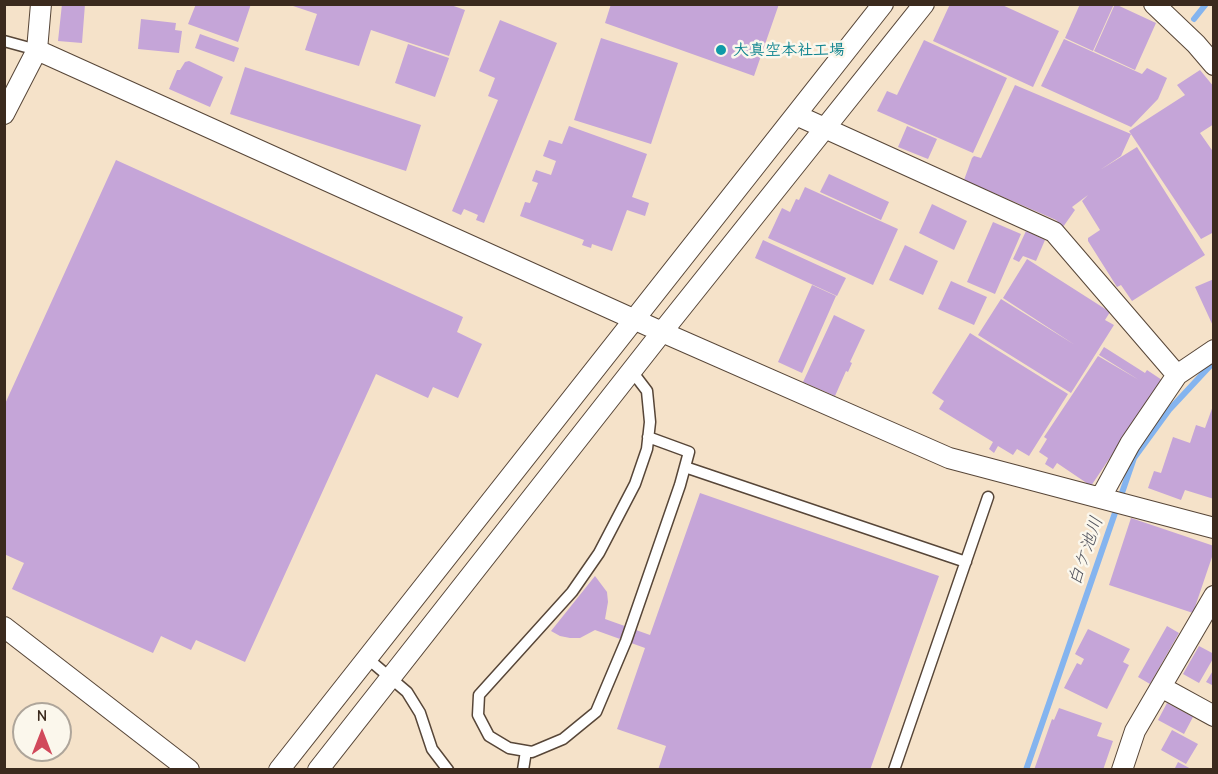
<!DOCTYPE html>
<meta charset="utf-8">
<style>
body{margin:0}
#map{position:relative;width:1218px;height:774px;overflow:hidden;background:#f5e2c9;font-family:"Comic Neue",sans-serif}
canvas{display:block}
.frame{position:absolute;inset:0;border:6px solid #3b2a1e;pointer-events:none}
.north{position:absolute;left:12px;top:702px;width:60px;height:60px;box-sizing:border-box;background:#fbf7ec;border:2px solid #aea59a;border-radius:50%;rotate:0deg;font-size:16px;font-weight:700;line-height:24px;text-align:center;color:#3b2a1e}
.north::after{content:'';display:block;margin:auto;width:21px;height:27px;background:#d1495b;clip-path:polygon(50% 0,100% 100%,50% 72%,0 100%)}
</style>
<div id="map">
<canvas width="1218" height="774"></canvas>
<div class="frame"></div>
<div class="north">N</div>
</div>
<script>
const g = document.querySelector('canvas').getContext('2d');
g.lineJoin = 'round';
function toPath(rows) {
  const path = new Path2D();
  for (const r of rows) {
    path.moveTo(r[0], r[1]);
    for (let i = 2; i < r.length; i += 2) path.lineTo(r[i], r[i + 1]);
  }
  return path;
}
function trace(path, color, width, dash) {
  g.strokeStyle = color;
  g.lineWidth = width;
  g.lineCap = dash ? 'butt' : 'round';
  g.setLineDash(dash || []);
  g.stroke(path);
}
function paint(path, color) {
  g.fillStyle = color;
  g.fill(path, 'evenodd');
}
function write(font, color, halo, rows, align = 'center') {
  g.font = font + ' "Comic Neue","Klee One",sans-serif';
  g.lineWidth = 5;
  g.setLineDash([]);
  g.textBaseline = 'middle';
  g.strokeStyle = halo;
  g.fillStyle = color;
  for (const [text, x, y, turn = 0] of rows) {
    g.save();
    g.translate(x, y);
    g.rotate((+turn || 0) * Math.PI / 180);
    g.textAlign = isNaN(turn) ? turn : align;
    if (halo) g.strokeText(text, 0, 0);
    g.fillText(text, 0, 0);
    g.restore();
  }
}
const stream = toPath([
 [1194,19,1206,4],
 [1026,770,1134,458,1169,410,1210,366,1214,364]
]);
const building = toPath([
 [62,4,85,4,82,43,58,41],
 [196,4,251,4,238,42,188,24],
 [448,4,465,10,449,56,371,30,359,66,305,50,317,14,290,5],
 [611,4,779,4,754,76,605,23],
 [950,4,1000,4,1059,31,1033,87,933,41],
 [1080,4,1114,4,1093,51,1065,38],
 [1115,4,1156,23,1135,70,1094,51],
 [141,19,176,23,175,30,182,31,179,53,138,49],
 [500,20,557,43,484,223,476,220,478,215,464,209,461,215,452,211,498,100,488,96,495,78,479,71],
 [200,34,239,48,234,62,195,48],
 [601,38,678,63,651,144,574,120],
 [1064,39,1142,74,1147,68,1167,78,1158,99,1131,127,1041,86],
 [924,40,1007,78,973,153,877,111,887,91,897,95],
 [408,44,449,58,435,97,395,83],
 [189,61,223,77,210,107,169,89,177,70,180,70,185,62],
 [245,67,421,125,406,171,230,114],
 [1200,70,1214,87,1214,124,1200,133,1214,153,1214,232,1201,239,1129,131,1185,95,1177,85],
 [1015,85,1131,134,1121,156,1100,170,1137,147,1205,255,1132,301,1121,285,1117,287,1088,241,1088,238,1100,230,1082,201,1088,195,1072,207,1075,210,1063,227,1056,220,964,180,972,158,974,156,981,158],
 [569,126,647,154,632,197,649,203,645,216,627,210,612,251,592,244,591,248,582,245,584,240,520,216,525,202,530,203,538,183,532,181,536,170,551,175,556,161,543,156,549,140,562,144],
 [907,126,937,139,928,159,898,147],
 [116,160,463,317,457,332,482,344,458,398,433,387,428,398,376,374,245,662,196,640,191,650,161,636,153,653,12,589,24,563,4,554,4,406],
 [829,174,889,202,881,220,820,192],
 [805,187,898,229,873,285,768,238,782,208,790,212,796,199,799,200],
 [932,204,967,221,954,250,919,233],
 [993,222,1021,234,995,294,967,282],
 [1026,231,1045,240,1036,261,1023,256,1019,262,1013,259],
 [763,240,846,278,837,296,755,258],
 [905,245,938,261,923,295,889,280],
 [1027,259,1110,312,1105,320,1114,325,1071,393,978,335,1001,299,1075,345,1003,298],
 [1214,279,1214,328,1195,287],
 [951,281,987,297,974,325,938,309],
 [812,285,836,296,802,373,778,362],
 [834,315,865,330,850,362,852,363,848,372,846,371,835,396,803,382],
 [970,333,1068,394,1029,456,1017,449,1013,455,998,446,994,453,989,449,993,442,939,409,944,401,932,393],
 [1104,347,1145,373,1147,370,1162,380,1091,486,1057,463,1053,469,1045,464,1048,458,1039,452,1047,439,1044,437,1098,356,1139,380,1099,355],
 [1214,403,1214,499,1185,490,1181,500,1148,488,1154,471,1161,473,1173,437,1190,443,1196,425,1205,428],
 [700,493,939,576,870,770,658,770,666,746,617,729,645,648,595,630,580,638,570,638,560,636,551,631,595,576,607,592,608,602,605,619,650,635],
 [1131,518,1214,546,1214,551,1193,613,1109,585],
 [1167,626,1179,633,1150,684,1138,677],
 [1088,629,1130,649,1123,662,1129,665,1107,709,1064,688,1077,663,1081,665,1084,659,1075,654],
 [1199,646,1214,654,1214,657,1199,683,1183,674],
 [1214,669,1214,686,1206,682],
 [1167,703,1193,717,1184,734,1158,720],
 [1059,708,1102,723,1097,736,1113,741,1103,770,1034,770,1052,719,1054,720],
 [1172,730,1198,744,1186,764,1161,750],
 [1178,762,1193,770,1174,770]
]);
const lane = toPath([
 [4,41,37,50],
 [631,370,647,391,650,422,647,449,635,484,599,553,572,592,479,695,478,715,489,736,509,748,532,752,563,739,596,712,626,641,680,485,689,452,648,437],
 [685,467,966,562],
 [367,658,407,692,420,713,432,749,448,770],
 [523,770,526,751],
 [894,770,988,497]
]);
const street = toPath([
 [1154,4,1196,44,1214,65],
 [37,50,662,332,949,458,1214,528],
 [4,114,37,50,41,4],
 [796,115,1054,232,1177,375],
 [1101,497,1130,444,1177,375,1214,350],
 [4,627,189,770],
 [1161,687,1214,716],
 [279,770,883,4],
 [318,770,662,332,924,4],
 [1122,770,1135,731,1214,596]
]);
const markers = [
 [721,50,6,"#0f9aa8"]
];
const cultureNames = [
 ["大真空本社工場",733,50]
];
const waterNames = [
 ["白ケ池川",1086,551,-71]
];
trace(stream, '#84b4ef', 6);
paint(building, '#c5a5d8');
trace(lane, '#574638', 13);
trace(street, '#574638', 22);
trace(lane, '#fff', 10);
trace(street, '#fff', 20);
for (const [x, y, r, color] of markers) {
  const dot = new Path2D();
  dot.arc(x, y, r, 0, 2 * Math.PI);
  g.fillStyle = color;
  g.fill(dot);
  trace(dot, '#fbf7ec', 2);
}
write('bold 16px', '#0d838f', '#fbf7ec', cultureNames, 'left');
write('italic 18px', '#51535d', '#fbf7ec', waterNames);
</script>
